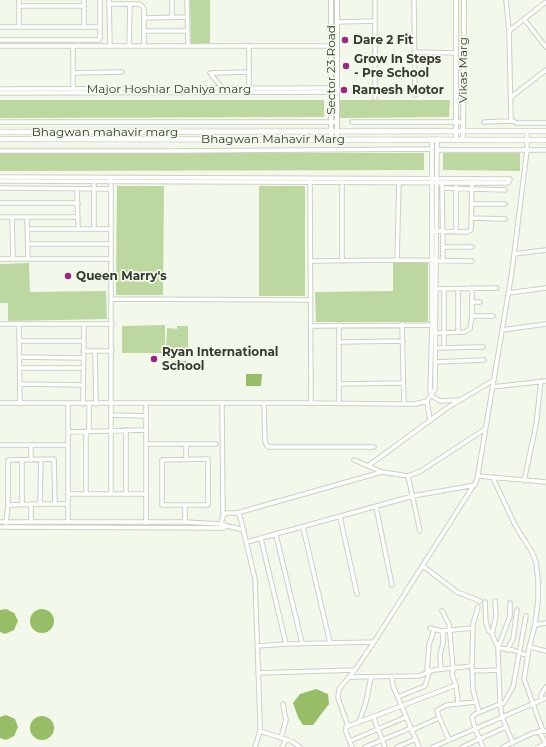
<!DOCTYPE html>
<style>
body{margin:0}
canvas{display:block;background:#f2f9ea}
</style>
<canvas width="546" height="747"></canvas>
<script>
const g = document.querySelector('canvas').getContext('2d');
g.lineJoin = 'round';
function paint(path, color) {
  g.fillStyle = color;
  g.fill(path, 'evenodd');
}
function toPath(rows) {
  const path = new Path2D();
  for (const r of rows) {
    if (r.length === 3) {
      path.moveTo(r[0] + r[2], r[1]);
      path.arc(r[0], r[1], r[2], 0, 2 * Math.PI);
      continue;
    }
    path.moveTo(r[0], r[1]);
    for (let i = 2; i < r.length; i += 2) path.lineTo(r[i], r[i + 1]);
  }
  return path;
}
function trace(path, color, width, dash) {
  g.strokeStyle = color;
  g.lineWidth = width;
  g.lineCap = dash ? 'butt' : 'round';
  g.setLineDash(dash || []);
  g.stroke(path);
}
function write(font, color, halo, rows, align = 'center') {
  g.font = font + ' Montserrat,sans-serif';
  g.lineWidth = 3.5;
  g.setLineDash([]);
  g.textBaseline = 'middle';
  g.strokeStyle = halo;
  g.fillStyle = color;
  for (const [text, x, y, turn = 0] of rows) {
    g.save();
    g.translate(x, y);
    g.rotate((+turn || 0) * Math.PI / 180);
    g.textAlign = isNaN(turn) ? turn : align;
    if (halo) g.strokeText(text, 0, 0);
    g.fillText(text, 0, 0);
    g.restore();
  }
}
const green = toPath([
 [190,0,210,0,210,43,191,44],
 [0,100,324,100,324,117,0,118],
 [340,100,450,100,449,117,340,118],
 [0,153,424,153,424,170,0,171],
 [443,153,520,153,520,171,443,170],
 [117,186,164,186,163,295,116,295],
 [259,186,305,186,305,296,259,296],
 [428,262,428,322,316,322,315,292,393,291,393,263],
 [29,263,30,292,106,291,107,319,8,321,8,303,0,303,0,264],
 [165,325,165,353,122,353,122,326],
 [177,326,188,326,188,349,166,348,167,328,177,329]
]);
const water = toPath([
 [172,361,186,361,186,368,172,368],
 [246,374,262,374,261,386,246,386],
 [42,621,12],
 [6,609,14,613,18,621,14,630,5,634,0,632,0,610],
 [316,689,328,694,329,704,313,725,303,725,298,717,293,703,300,694],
 [6,715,15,719,18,727,14,736,6,740,0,738,0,717],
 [42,728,12]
]);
const minor = toPath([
 [19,0,19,27],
 [84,0,84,27],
 [109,0,110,46],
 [187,0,188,46],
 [375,0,375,98],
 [414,0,415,95],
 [506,0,509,31,511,119,516,123,546,123],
 [109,4,139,4,142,6,144,9,144,46],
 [19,6,84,6],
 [172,17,172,0],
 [144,18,187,17],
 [524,19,546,47],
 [337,22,375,21],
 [0,27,100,27],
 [144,31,188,31],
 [509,31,546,2],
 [0,40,99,40,100,38,100,0],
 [0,46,331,46],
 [129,46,130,4],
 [415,52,456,53],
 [73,73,122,72],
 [0,89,337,88],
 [223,89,210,73,249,72],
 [249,89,249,46],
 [73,91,73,46],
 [0,93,337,92],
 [511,97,546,70],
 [0,122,337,122],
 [352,122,463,122],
 [484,122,512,121],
 [432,139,432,325,430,390,432,396,440,401,461,400],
 [437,150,546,150],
 [0,151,173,151,432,149],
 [0,177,510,179,509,182,507,183,0,181],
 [111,179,111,494],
 [310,181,311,403],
 [442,182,443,261],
 [0,188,111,189],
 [442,188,505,190],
 [77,189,78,229],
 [0,203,78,203],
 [472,204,505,204],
 [0,217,78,217],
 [12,217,13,259],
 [27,217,28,259],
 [472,218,505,219],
 [27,229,111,229],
 [94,229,94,181],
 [435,231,467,232,471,230,472,182],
 [456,232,456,187],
 [28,244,111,244],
 [443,247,472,247],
 [514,254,546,250],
 [0,259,111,259],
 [397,260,399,182],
 [311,261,397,260,472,261],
 [342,261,342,182],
 [436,289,497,288],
 [508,293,546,288],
 [112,299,311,300],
 [472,302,480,302],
 [472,316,493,316],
 [0,324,112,324],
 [19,324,20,404],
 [402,324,404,404],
 [339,325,339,404],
 [311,326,432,325],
 [502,330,546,324],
 [458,332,458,289],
 [435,333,465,332,470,329,472,316,472,288],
 [20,341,83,341],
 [339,342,403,341],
 [436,348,483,347],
 [444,348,444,289],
 [83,351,112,351],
 [95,351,96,404],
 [20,357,83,358],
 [436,362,484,360],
 [20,368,83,368],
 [20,384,83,385],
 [339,384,403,383],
 [492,387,546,381],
 [427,401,430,421],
 [0,403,299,403,404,404,415,404,427,401,435,389,437,139],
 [264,403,265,442,268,447,374,447],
 [83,404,84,324],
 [89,404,89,431],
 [146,404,146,523],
 [222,404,223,516],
 [112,415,146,416],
 [126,430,126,494],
 [68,432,146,430],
 [146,444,216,444],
 [0,445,68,445],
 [186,459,186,445],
 [208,459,208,505,162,505,162,460,208,459],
 [31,460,31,445],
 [354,460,382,472,408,476,421,471,485,429],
 [368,466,447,408,494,380],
 [408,476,420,531],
 [478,476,546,482],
 [493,478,515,525,532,552,536,562,538,579,538,600,535,625,529,648,524,679,543,731],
 [524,481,536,425,541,381],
 [68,494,146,494],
 [86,494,86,431],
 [22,504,22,460],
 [40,504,41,460],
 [55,504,54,459,8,460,8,505,40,504,68,504],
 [185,505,185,522],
 [376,507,392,585],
 [237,513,382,472],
 [340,517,357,594],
 [0,522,185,522,221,524,227,526,244,530],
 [31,522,31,504],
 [68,522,68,404],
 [6,523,8,505],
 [221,524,223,516,227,513,237,513,240,516,255,579,260,721,260,731,255,747],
 [0,527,224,528,227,526],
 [303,527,330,643],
 [276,535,302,643],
 [261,539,286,644],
 [247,542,413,496,475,485],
 [423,566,457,592,480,601],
 [495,601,496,616,492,634,498,648,500,704,502,717,513,743],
 [485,602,486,623,489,631,492,632],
 [510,603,510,616,498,648,513,650,528,656],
 [478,607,473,624,472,666,473,690,479,712],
 [442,611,449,624,453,668,452,675,456,685,458,703],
 [535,625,546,623],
 [430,628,441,631,473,628],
 [257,646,286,644,374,642],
 [530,647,546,651],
 [507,650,513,639,517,610],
 [441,669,440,655,443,643,443,631],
 [427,671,429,645,434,629],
 [472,671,499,670],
 [258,673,355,670],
 [392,676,393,686,419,747],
 [349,677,419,676,434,670,472,666],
 [398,697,425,686,430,670],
 [541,700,541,695,546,687],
 [500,705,504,703,513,687,526,616],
 [373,716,385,747],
 [359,722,366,702,371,677],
 [348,726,338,698,339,689,355,670,374,642,477,480,512,271,527,150,527,131],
 [412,730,439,718],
 [260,731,291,741,300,747],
 [539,731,546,744],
 [281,738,286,720,283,704],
 [449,740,438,714,437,710,447,705,476,702],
 [350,741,406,717],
 [282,747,286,740],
 [352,747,346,732,346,727,456,685],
 [365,747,411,728],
 [397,747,416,739],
 [433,747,546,698],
 [462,747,506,727],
 [483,747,475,728,472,717,475,714,500,704],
 [503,747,533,733,546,731],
 [538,747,546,744]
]);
const tertiary = toPath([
 [331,0,331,139],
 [456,0,456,139],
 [337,139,337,0],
 [463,139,464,0]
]);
const secondary = toPath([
 [0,132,546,131],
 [0,139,546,140]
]);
const markers = [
 [345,40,4,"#9c2681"],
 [346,66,4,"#9c2681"],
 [344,90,4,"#9c2681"],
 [68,276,4,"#9c2681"],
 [154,359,4,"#9c2681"]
];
const poiNames = [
 ["Dare 2 Fit",353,40],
 ["Grow In Steps",354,59],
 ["- Pre School",354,73],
 ["Ramesh Motor",352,90],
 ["Queen Marry's",76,276],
 ["Ryan International",162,352],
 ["School",162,366]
];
const streetNames = [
 ["Sector 23 Road",331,70,-90],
 ["Vikas Marg",463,70,-90],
 ["Major Hoshiar Dahiya marg",169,89],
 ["Bhagwan mahavir marg",105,132],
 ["Bhagwan Mahavir Marg",273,139]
];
paint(green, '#bdd7a1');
paint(water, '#97be67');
trace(minor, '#c9d1c2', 5.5);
trace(tertiary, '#c9d1c2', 6);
trace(secondary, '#c9d1c2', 6);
trace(minor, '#fff', 3.5);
trace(tertiary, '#fff', 4);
trace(secondary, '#fff', 4.5);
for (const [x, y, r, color] of markers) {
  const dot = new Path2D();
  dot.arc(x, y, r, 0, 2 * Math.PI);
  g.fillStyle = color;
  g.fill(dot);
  trace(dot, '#f2f9ea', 1.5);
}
write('bold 12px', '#373a34', '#f2f9ea', poiNames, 'left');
write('12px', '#373a34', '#f2f9ea', streetNames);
</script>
